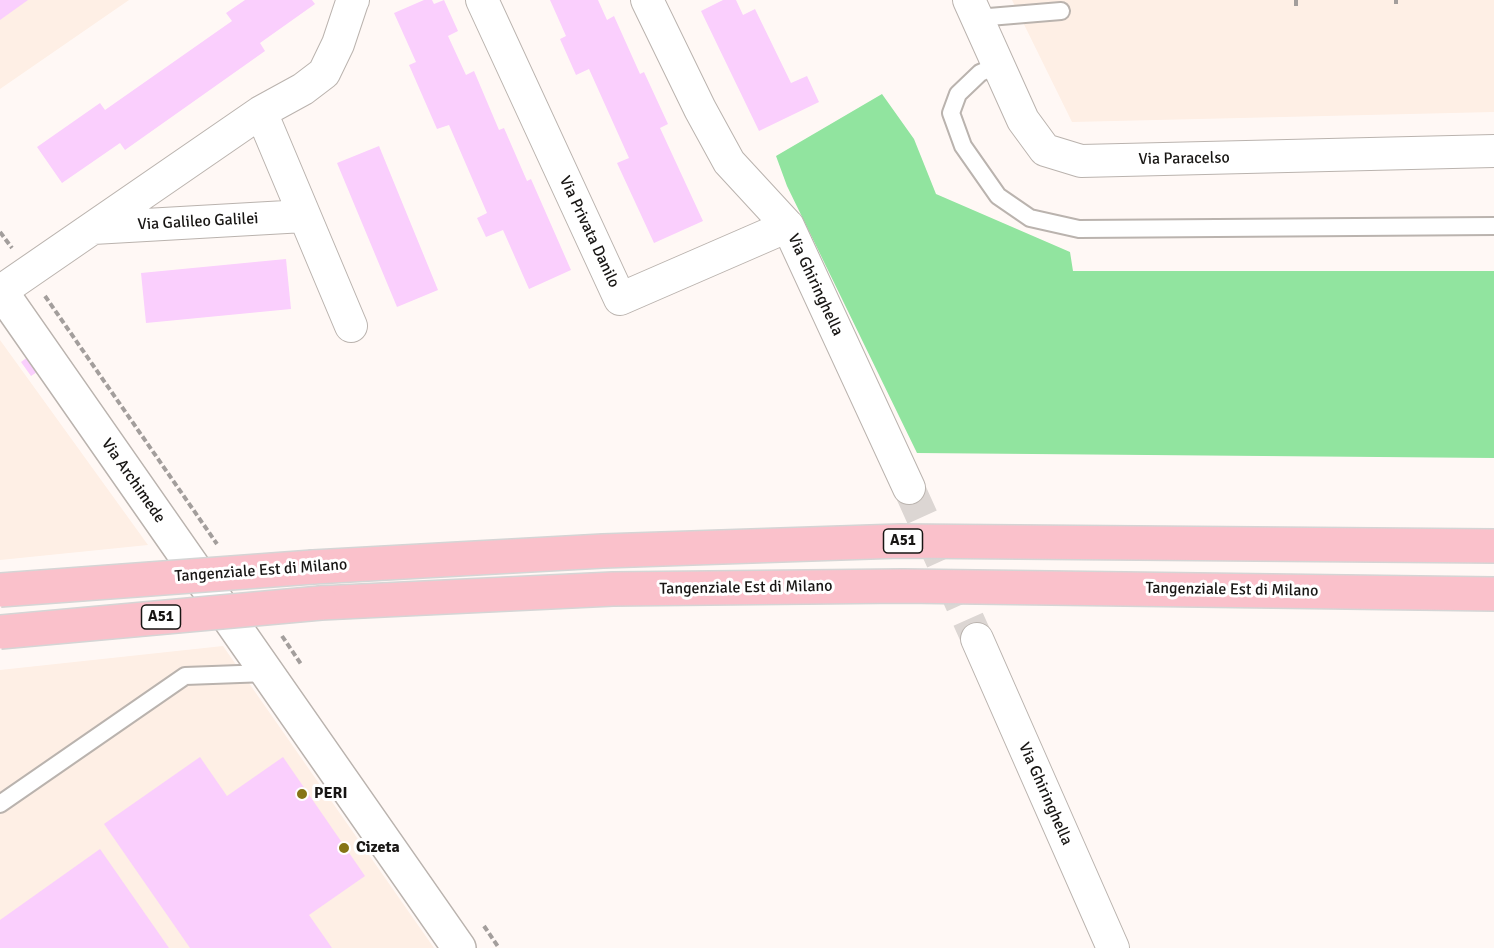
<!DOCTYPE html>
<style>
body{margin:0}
canvas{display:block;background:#fff8f5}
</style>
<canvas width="1494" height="948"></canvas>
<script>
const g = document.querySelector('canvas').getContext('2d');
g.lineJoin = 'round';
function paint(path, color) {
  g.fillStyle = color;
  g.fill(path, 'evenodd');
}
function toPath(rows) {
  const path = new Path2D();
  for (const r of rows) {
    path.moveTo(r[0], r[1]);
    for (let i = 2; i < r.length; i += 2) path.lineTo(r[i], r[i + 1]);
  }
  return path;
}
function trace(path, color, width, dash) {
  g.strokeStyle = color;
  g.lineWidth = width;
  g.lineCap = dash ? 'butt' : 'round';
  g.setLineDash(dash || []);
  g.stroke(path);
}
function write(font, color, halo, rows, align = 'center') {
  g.font = font + ' Signika,sans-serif';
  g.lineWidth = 6;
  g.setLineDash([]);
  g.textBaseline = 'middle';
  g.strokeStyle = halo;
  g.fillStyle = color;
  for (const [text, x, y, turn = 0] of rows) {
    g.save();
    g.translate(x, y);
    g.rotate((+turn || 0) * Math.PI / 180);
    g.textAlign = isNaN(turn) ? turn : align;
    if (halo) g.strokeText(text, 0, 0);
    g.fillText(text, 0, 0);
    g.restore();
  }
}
const built = toPath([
 [0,0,129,0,0,89],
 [1012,0,1494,0,1494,112,1072,122],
 [0,340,148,545,0,560],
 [223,646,434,948,0,948,0,670]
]);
const green = toPath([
 [882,94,914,139,936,194,1070,252,1073,271,1494,271,1494,458,917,453,787,186,776,156]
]);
const building = toPath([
 [0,0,28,0,0,20],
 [245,0,312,0,315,4,260,43,265,51,125,150,120,143,62,183,37,147,100,103,105,110,232,21,226,13],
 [424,0,432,0,434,4,444,0,458,31,448,36,466,75,474,71,499,130,504,128,527,181,531,179,571,270,529,289,503,230,486,237,477,218,487,213,449,125,437,129,409,65,416,62,394,13],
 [550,0,598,0,607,20,614,16,640,74,644,72,668,124,660,128,703,221,654,243,617,163,629,158,589,69,576,75,560,39,566,36],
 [723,0,736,0,743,15,755,9,791,83,807,76,819,102,759,131,701,11],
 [379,146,438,290,397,307,337,163],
 [286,259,291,309,146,323,141,273],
 [39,349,49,364,31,376,21,362],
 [200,757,227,796,283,757,365,876,309,915,332,948,190,948,104,824],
 [100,849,169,948,0,948,0,920]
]);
const streetTunnel = toPath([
 [909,488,977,639]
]);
const path = toPath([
 [1296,0,1296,6],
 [1396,0,1396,4],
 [0,232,12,248],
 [45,296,217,544],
 [282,636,301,664],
 [484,926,499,948]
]);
const lane = toPath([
 [977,18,1061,11],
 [998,65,980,73,958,94,951,113,963,146,998,196,1030,218,1079,229,1494,226],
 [0,804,185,676,267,673]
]);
const street = toPath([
 [482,0,620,299,788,226],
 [647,0,700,109,729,162,788,226,909,488],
 [969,0,1023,120,1045,150,1081,161,1494,151],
 [261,112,351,326],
 [93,228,304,216],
 [1,291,261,112,303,89,324,73,338,44,352,2,353,0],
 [977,639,1113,948]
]);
const secondary = toPath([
 [0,290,459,948]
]);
const highway = toPath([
 [313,567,603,551,900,541,1494,546],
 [321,603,613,589,903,586,1494,594]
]);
const highwayBridge = toPath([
 [0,590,313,567],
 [0,632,321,603]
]);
const markers = [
 [302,794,6,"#857417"],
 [344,848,6,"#857417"]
];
const shields = [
 [903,541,39],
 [161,617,39]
];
const shieldNames = [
 ["A51",903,541],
 ["A51",161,617]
];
const streetNames = [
 ["Via Paracelso",1184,159,-1],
 ["Via Galileo Galilei",198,222,-3],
 ["Via Privata Danilo",589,232,65],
 ["Via Ghiringhella",815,285,65],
 ["Via Archimede",133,481,55],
 ["Tangenziale Est di Milano",261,571,-4],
 ["Tangenziale Est di Milano",746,588,-1],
 ["Tangenziale Est di Milano",1232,590,1],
 ["Via Ghiringhella",1045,794,66]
];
const poiNames = [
 ["PERI",314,794],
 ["Cizeta",356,848]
];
paint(built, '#feefe5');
paint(green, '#91e49f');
paint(building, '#facffd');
trace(streetTunnel, '#dcd6d3', 32, [32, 16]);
trace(lane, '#bab3ae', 20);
trace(street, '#bab3ae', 34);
trace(secondary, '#bab3ae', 36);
trace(highway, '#d5d5d5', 36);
trace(path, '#a39e9c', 4, [6, 3]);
trace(lane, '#fff', 16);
trace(street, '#fff', 32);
trace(secondary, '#fff', 33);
trace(highway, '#fac1cb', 33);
trace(highwayBridge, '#d5d5d5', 36, []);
trace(highwayBridge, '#fac1cb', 33);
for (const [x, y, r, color] of markers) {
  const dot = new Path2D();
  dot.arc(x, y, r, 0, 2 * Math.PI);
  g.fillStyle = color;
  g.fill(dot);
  trace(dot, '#fff', 2);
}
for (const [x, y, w] of shields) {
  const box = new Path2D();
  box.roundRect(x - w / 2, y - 12, w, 24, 4.5);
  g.fillStyle = '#fff';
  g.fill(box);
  trace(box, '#181614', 1.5);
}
write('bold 15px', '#181614', null, shieldNames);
write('16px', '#181614', '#fff', streetNames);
write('bold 16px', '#181614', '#fff', poiNames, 'left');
</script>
